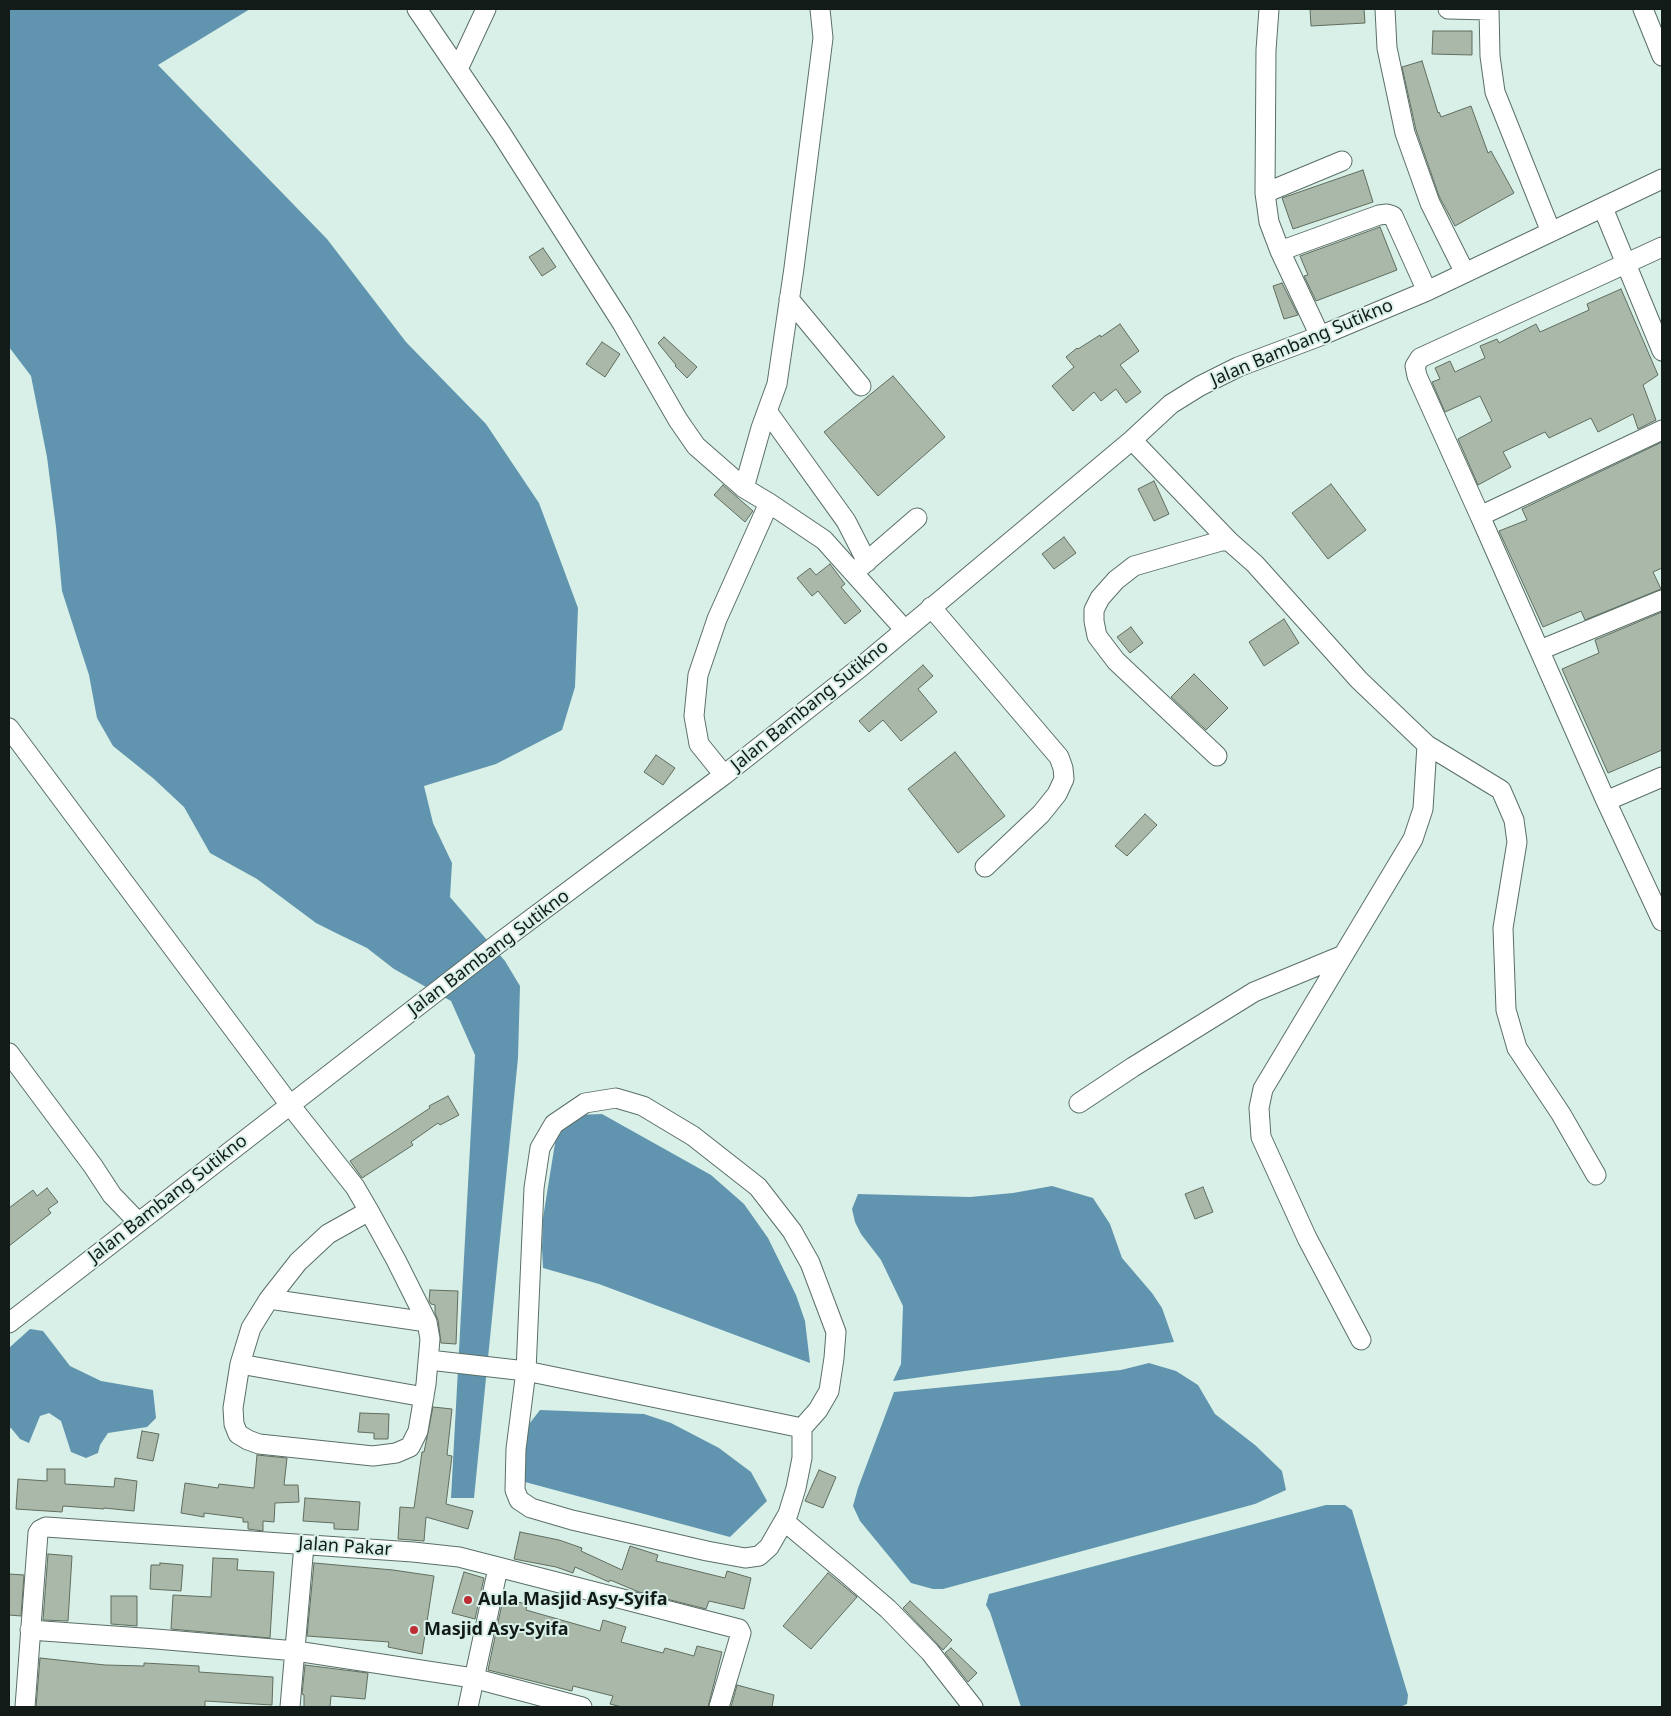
<!DOCTYPE html>
<style>
body{margin:0}
#map{position:relative;width:1671px;height:1716px;overflow:hidden;background:#d8f0e7;font-family:"Noto Sans",sans-serif}
canvas{display:block}
.frame{position:absolute;inset:0;border:10px solid #131b18;pointer-events:none}
</style>
<div id="map">
<canvas width="1671" height="1716"></canvas>
<div class="frame"></div>
</div>
<script>
const g = document.querySelector('canvas').getContext('2d');
g.lineJoin = 'round';
function paint(path, color) {
  g.fillStyle = color;
  g.fill(path, 'evenodd');
}
function toPath(rows) {
  const path = new Path2D();
  for (const r of rows) {
    path.moveTo(r[0], r[1]);
    for (let i = 2; i < r.length; i += 2) path.lineTo(r[i], r[i + 1]);
  }
  return path;
}
function trace(path, color, width, dash) {
  g.strokeStyle = color;
  g.lineWidth = width;
  g.lineCap = dash ? 'butt' : 'round';
  g.setLineDash(dash || []);
  g.stroke(path);
}
function write(font, color, halo, rows, align = 'center') {
  g.font = font + ' "Noto Sans",sans-serif';
  g.lineWidth = 4;
  g.setLineDash([]);
  g.textBaseline = 'middle';
  g.strokeStyle = halo;
  g.fillStyle = color;
  for (const [text, x, y, turn = 0] of rows) {
    g.save();
    g.translate(x, y);
    g.rotate((+turn || 0) * Math.PI / 180);
    g.textAlign = isNaN(turn) ? turn : align;
    if (halo) g.strokeText(text, 0, 0);
    g.fillText(text, 0, 0);
    g.restore();
  }
}
const water = toPath([
 [9,9,250,9,158,65,327,239,406,342,486,424,539,503,578,608,575,687,562,730,496,764,424,786,433,823,452,863,450,897,505,961,520,986,518,1058,474,1498,451,1498,475,1055,451,1001,394,969,367,948,340,935,316,923,257,879,210,853,184,807,154,779,113,746,97,718,89,675,62,591,56,527,47,457,31,376,9,347],
 [602,1114,711,1175,744,1204,768,1238,796,1295,805,1321,810,1363,599,1284,543,1268,542,1248,543,1218,556,1137,577,1115],
 [1052,1186,1093,1198,1110,1224,1122,1258,1152,1293,1162,1308,1174,1342,893,1381,901,1364,903,1306,881,1260,861,1234,855,1222,852,1209,858,1194,970,1197,1013,1193],
 [30,1329,43,1331,70,1366,101,1381,153,1390,156,1418,147,1427,108,1433,100,1445,98,1453,86,1458,71,1452,61,1421,49,1413,40,1416,29,1443,20,1439,11,1428,9,1429,9,1348],
 [1149,1363,1176,1371,1198,1385,1215,1414,1255,1445,1282,1471,1286,1490,1255,1504,943,1589,933,1589,911,1583,860,1521,853,1506,858,1488,894,1392,1121,1370],
 [540,1410,644,1414,671,1423,719,1448,751,1472,767,1501,730,1537,525,1482,522,1469,526,1428],
 [1326,1505,1345,1505,1352,1510,1408,1695,1407,1704,1400,1707,1021,1707,990,1612,986,1605,989,1594]
]);
const building = toPath([
 [1310,9,1364,9,1365,23,1311,26,1310,9],
 [1433,31,1472,31,1472,55,1432,54,1433,31],
 [1422,61,1438,113,1439,112,1441,117,1471,106,1488,153,1491,151,1514,193,1455,226,1439,196,1416,130,1402,67,1422,61],
 [1363,170,1373,202,1293,229,1282,198,1363,170],
 [1380,227,1397,270,1316,301,1304,276,1308,275,1300,256,1380,227],
 [543,248,556,267,542,276,529,257,543,248],
 [1282,283,1298,315,1284,319,1273,286,1282,283],
 [1621,289,1658,375,1643,385,1656,420,1638,429,1633,414,1598,432,1591,418,1549,438,1545,432,1503,452,1511,467,1478,485,1458,439,1492,421,1480,396,1445,412,1432,382,1440,379,1435,368,1450,361,1455,372,1485,358,1480,346,1497,339,1499,343,1536,324,1540,332,1589,310,1587,304,1621,289],
 [1120,324,1139,351,1120,365,1141,392,1126,403,1116,389,1101,401,1094,392,1073,411,1052,386,1074,367,1066,357,1077,348,1078,349,1100,335,1101,337,1120,324],
 [664,337,697,367,687,378,675,366,676,365,658,343,664,337],
 [602,342,620,354,605,377,586,364,602,342],
 [893,376,945,437,878,496,824,432,893,376],
 [1662,442,1662,568,1653,572,1661,589,1585,620,1581,611,1543,627,1499,531,1527,520,1522,509,1662,442],
 [1154,481,1169,514,1154,521,1138,489,1154,481],
 [1331,484,1366,530,1328,559,1292,513,1331,484],
 [723,485,753,511,745,522,714,495,723,485],
 [1064,537,1076,553,1054,569,1042,554,1064,537],
 [830,564,845,584,841,587,861,611,845,624,818,591,812,596,797,578,810,568,816,575,830,564],
 [1662,612,1662,750,1608,773,1562,669,1599,653,1595,640,1662,612],
 [1284,619,1299,643,1264,666,1249,642,1284,619],
 [1131,627,1143,643,1130,653,1117,637,1131,627],
 [923,665,933,676,918,689,937,712,901,741,883,720,869,732,859,721,923,665],
 [1194,674,1228,708,1206,730,1171,697,1194,674],
 [955,752,1005,816,958,853,908,789,955,752],
 [656,755,675,768,663,785,644,772,656,755],
 [1145,814,1157,825,1127,856,1115,846,1145,814],
 [448,1096,459,1115,440,1125,438,1123,411,1142,413,1145,362,1178,350,1161,430,1108,429,1106,448,1096],
 [1203,1187,1213,1212,1195,1219,1185,1194,1203,1187],
 [47,1188,58,1202,48,1209,51,1213,9,1246,9,1208,33,1190,37,1196,47,1188],
 [430,1290,458,1291,456,1344,441,1343,438,1320,435,1313,435,1305,431,1304,429,1301,430,1290],
 [433,1407,452,1409,447,1455,452,1456,446,1504,473,1511,468,1529,426,1517,424,1541,398,1539,400,1507,414,1508,422,1452,424,1452,433,1407],
 [360,1413,389,1414,388,1439,374,1439,374,1433,358,1432,360,1413],
 [142,1431,159,1434,153,1461,137,1458,142,1431],
 [257,1455,287,1458,284,1485,298,1485,299,1502,275,1503,274,1522,263,1521,263,1531,248,1529,248,1522,243,1522,243,1518,204,1513,204,1517,181,1513,185,1483,218,1488,219,1484,254,1488,257,1455],
 [47,1469,65,1469,65,1484,114,1487,115,1478,137,1481,134,1511,104,1508,104,1509,63,1506,62,1512,16,1509,18,1479,47,1481,47,1469],
 [819,1470,836,1477,823,1508,805,1501,819,1470],
 [305,1498,360,1502,358,1530,334,1529,334,1523,303,1521,305,1498],
 [520,1532,559,1540,582,1548,581,1551,622,1570,630,1546,658,1555,656,1561,725,1578,727,1571,751,1578,744,1609,709,1601,706,1609,639,1592,610,1580,609,1582,575,1567,573,1573,556,1567,514,1559,520,1532],
 [48,1554,72,1556,68,1621,43,1620,48,1554],
 [213,1558,238,1559,237,1570,274,1572,270,1638,171,1629,173,1595,211,1597,213,1558],
 [160,1563,183,1565,181,1591,150,1589,151,1565,160,1565,160,1563],
 [314,1563,393,1570,434,1576,422,1654,388,1647,389,1642,307,1636,314,1563],
 [464,1572,484,1578,475,1619,452,1613,464,1572],
 [828,1573,857,1597,811,1649,783,1626,828,1573],
 [9,1574,24,1575,21,1616,9,1615,9,1574],
 [111,1596,137,1596,137,1626,111,1624,111,1596],
 [503,1599,527,1604,526,1610,600,1631,603,1620,626,1627,621,1642,663,1653,665,1648,694,1656,697,1646,722,1652,708,1707,622,1707,610,1704,613,1696,573,1686,572,1691,488,1670,503,1599],
 [910,1601,952,1640,943,1650,903,1608,910,1601],
 [951,1648,977,1673,968,1682,945,1653,951,1648],
 [40,1658,105,1665,144,1666,144,1663,199,1666,199,1672,273,1677,272,1705,205,1701,205,1707,36,1707,40,1658],
 [305,1665,368,1673,365,1699,331,1696,330,1707,304,1707,304,1695,302,1694,305,1665],
 [737,1685,774,1695,772,1707,731,1707,737,1685]
]);
const minor = toPath([
 [417,9,501,133,622,323,678,420,696,446,744,488,769,503,717,619,698,675,694,716,699,744,724,775],
 [1269,9,1266,50,1265,193,1269,222,1280,251,1320,336],
 [1385,9,1387,48,1405,133,1430,203,1465,273],
 [1448,9,1489,10],
 [1489,9,1490,56,1495,92,1551,232],
 [1643,9,1662,56],
 [458,69,486,9],
 [1265,193,1342,161],
 [1603,208,1662,351],
 [1662,247,1420,358,1415,366,1417,376,1480,516,1662,430],
 [1280,251,1379,215,1387,214,1393,216,1427,291],
 [789,299,861,386],
 [767,411,846,521,867,562],
 [1132,440,1229,541,1255,564,1359,680,1427,745,1423,809,1413,839,1263,1089,1259,1108,1261,1137,1307,1238,1361,1340],
 [744,488,761,428,777,384,794,268,823,38,820,9],
 [769,503,824,540,904,629],
 [1480,516,1606,801,1662,921],
 [858,569,917,518],
 [931,607,1059,757,1063,768,1064,779,1057,794,1041,814,985,867],
 [1540,650,1662,600],
 [9,728,290,1105,355,1187,369,1211,396,1260,427,1322,430,1339,426,1384,418,1431,410,1447,396,1453,373,1456,259,1444,248,1440,238,1434,234,1424,233,1408,240,1364,251,1328,269,1299,298,1262,328,1234,369,1211],
 [1427,745,1501,790,1514,820,1517,842,1503,928,1506,1010,1517,1048,1561,1114,1596,1175],
 [1217,756,1116,661,1097,636,1094,621,1094,610,1100,598,1116,580,1134,566,1221,541,1229,541],
 [1606,801,1662,777],
 [9,1053,93,1166,112,1195,138,1222],
 [1079,1103,1133,1067,1254,992,1341,956],
 [269,1299,427,1322],
 [9,1323,499,943,724,775,862,666,1132,440,1171,404,1200,386,1238,367,1320,336,1427,291,1662,179],
 [429,1360,526,1371,802,1428,818,1410,829,1391,834,1358,836,1332,810,1263,792,1231,758,1187,693,1136,643,1106,616,1098,585,1103,554,1124,540,1148,534,1188,526,1371,516,1449,515,1490,519,1500,531,1508,572,1520,707,1551,745,1558,759,1556,769,1547,788,1514,796,1488,802,1458,802,1428],
 [240,1364,424,1397],
 [784,1521,845,1572,888,1609,930,1652,973,1707],
 [30,1630,156,1639,296,1651,473,1678,582,1707],
 [25,1707,38,1533,40,1530,46,1527,413,1552,459,1557,739,1629,741,1633,719,1707],
 [290,1707,304,1545],
 [468,1707,498,1568]
]);
const markers = [
 [468,1600,5,"#bd2d33"],
 [414,1630,5,"#bd2d33"]
];
const streetNames = [
 ["Jalan Bambang Sutikno",1302,343,-23],
 ["Jalan Bambang Sutikno",810,706,-39],
 ["Jalan Bambang Sutikno",489,953,-37],
 ["Jalan Bambang Sutikno",168,1199,-38],
 ["Jalan Pakar",345,1547,4]
];
const poiNames = [
 ["Aula Masjid Asy-Syifa",478,1600],
 ["Masjid Asy-Syifa",424,1630]
];
paint(water, '#6195af');
paint(building, '#a9b8a8');
trace(building, '#606d5f', 1);
trace(minor, '#5a6f67', 21);
trace(minor, '#fff', 19);
for (const [x, y, r, color] of markers) {
  const dot = new Path2D();
  dot.arc(x, y, r, 0, 2 * Math.PI);
  g.fillStyle = color;
  g.fill(dot);
  trace(dot, '#d8f0e7', 2);
}
write('18px', '#131b18', '#d8f0e7', streetNames);
write('bold 18px', '#131b18', '#d8f0e7', poiNames, 'left');
</script>
